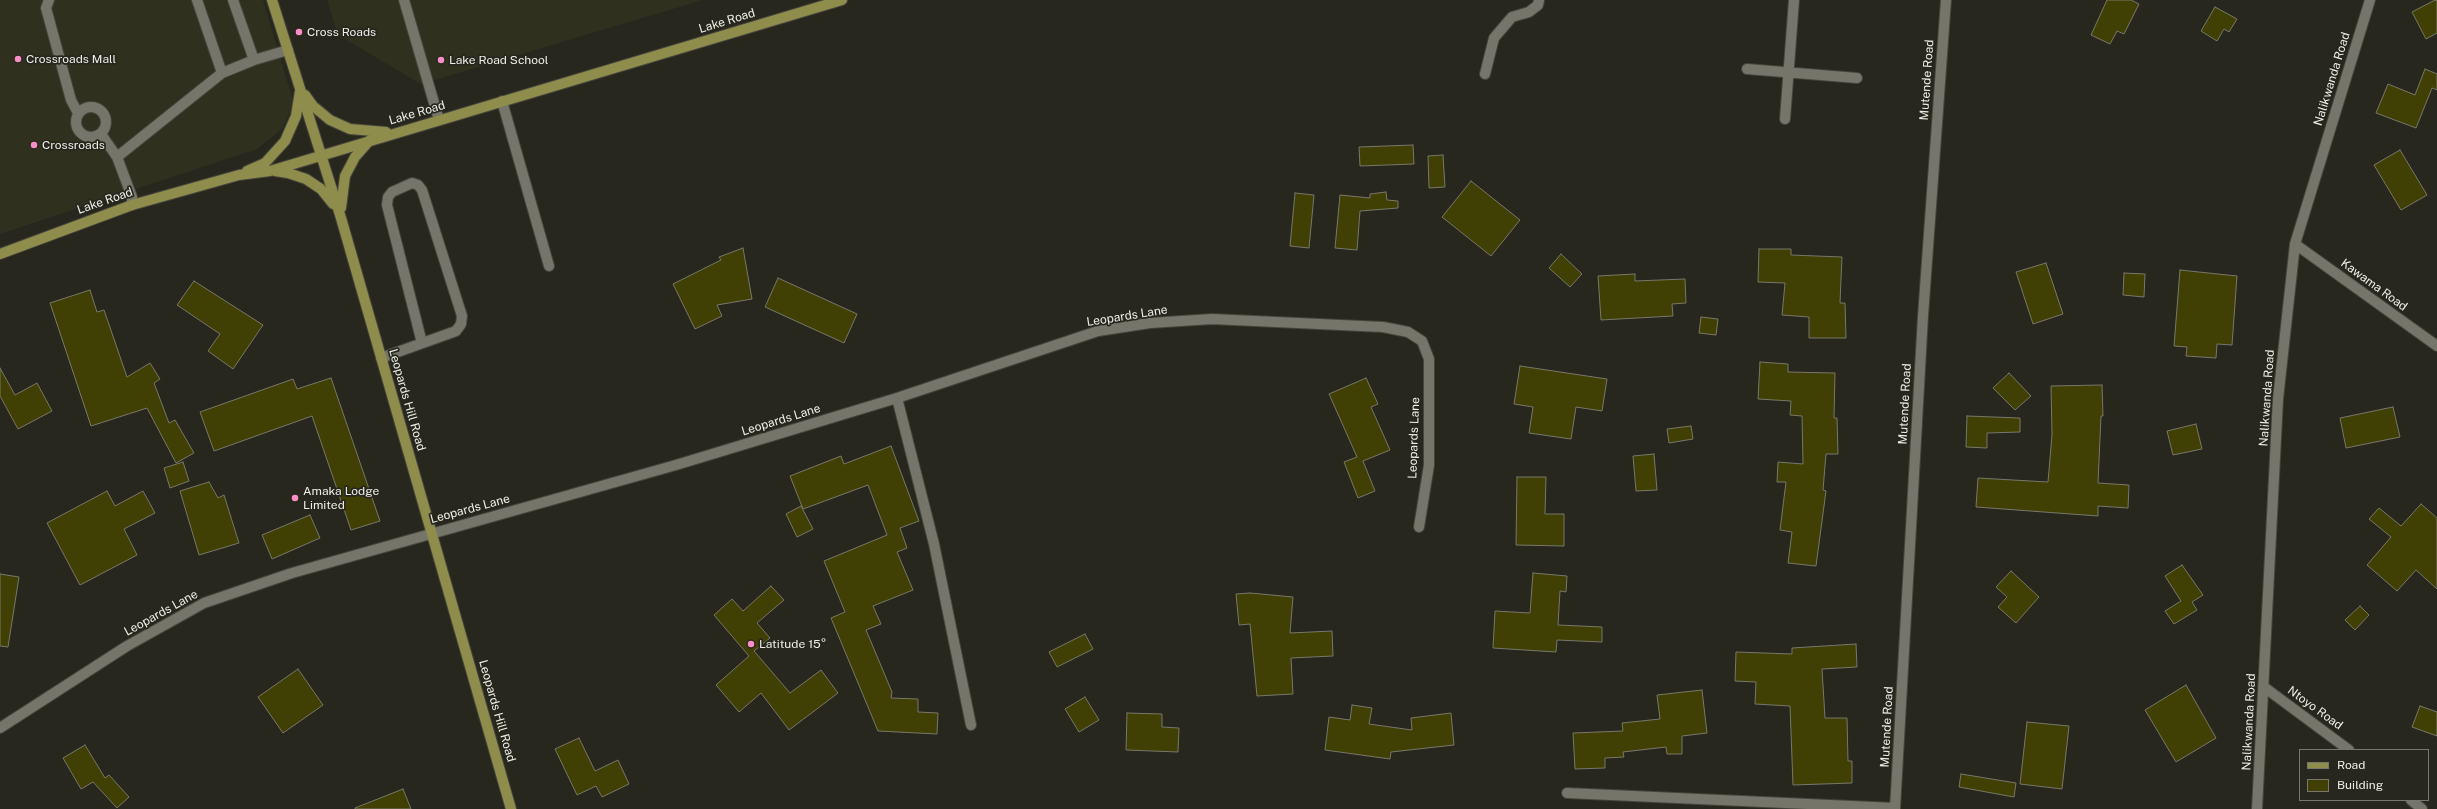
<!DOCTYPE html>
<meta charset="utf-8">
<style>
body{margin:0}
#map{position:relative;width:2437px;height:809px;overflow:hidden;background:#27271d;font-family:"Public Sans",sans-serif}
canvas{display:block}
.legend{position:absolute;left:2299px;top:749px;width:130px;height:52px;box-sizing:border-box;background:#27271d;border:1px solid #76776e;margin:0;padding:5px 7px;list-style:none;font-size:12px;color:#edeee7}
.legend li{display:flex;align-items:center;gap:8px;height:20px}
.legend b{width:20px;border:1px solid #76776e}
</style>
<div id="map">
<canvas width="2437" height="809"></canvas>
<ul class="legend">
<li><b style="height:5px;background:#8e8d4c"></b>Road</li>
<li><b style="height:11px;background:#414004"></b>Building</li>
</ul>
</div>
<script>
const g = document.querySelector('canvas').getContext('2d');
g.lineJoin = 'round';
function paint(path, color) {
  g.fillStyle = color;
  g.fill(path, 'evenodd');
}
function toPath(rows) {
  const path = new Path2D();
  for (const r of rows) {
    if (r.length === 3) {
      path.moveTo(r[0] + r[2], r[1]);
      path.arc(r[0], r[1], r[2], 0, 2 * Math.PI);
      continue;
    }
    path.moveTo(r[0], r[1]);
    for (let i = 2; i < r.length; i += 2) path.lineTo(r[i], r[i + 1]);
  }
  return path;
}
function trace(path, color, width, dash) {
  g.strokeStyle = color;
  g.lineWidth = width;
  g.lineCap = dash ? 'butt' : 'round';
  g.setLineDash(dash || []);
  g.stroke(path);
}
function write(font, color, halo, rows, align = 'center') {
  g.font = font + ' "Public Sans",sans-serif';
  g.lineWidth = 3.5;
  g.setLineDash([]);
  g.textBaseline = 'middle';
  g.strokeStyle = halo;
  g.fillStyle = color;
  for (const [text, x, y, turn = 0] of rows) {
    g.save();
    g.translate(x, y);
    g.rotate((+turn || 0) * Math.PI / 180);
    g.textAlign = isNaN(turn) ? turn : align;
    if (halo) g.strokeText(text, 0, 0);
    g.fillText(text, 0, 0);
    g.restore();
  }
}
const built = toPath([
 [0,0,263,0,294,104,282,129,257,149,0,234],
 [327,0,703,0,421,84,338,35]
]);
const building = toPath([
 [2107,0,2131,0,2139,4,2124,34,2117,31,2110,44,2091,35,2107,0],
 [2435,0,2437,0,2437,33,2426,39,2412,12,2435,0],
 [2215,7,2237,19,2229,32,2224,29,2217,41,2201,31,2215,7],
 [2425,69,2437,74,2437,90,2432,88,2416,128,2376,113,2388,84,2415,95,2425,69],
 [1413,145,1414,164,1360,166,1359,147,1413,145],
 [2400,150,2427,195,2401,210,2374,165,2400,150],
 [1443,155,1445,187,1429,188,1428,156,1443,155],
 [1471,181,1520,220,1491,256,1442,217,1471,181],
 [1386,192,1387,200,1398,201,1398,208,1360,211,1357,250,1335,248,1340,195,1370,198,1370,194,1386,192],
 [1295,193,1314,195,1309,248,1290,246,1295,193],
 [743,248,752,299,717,305,722,316,695,329,673,284,721,260,719,257,743,248],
 [1759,249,1791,249,1791,255,1842,257,1840,303,1845,303,1846,338,1809,338,1809,317,1782,315,1785,283,1758,282,1759,249],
 [1561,254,1582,274,1570,287,1549,268,1561,254],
 [2046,263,2063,314,2033,324,2016,272,2046,263],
 [2180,270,2237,276,2232,345,2217,344,2216,358,2186,356,2187,347,2174,346,2180,270],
 [2124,273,2145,274,2144,297,2123,295,2124,273],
 [1635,274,1635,281,1685,279,1686,303,1672,304,1673,316,1601,320,1598,276,1635,274],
 [778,278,857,314,844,343,765,307,778,278],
 [194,281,263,325,233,369,208,351,220,334,177,305,194,281],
 [90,290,97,312,104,310,127,377,150,363,160,379,154,383,169,423,175,420,194,453,176,463,147,408,91,426,50,303,90,290],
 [1701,317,1718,319,1716,335,1699,333,1701,317],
 [1760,362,1788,364,1788,372,1835,373,1834,418,1837,418,1838,454,1826,454,1823,490,1826,491,1816,566,1788,563,1792,532,1780,530,1786,482,1777,482,1778,462,1803,464,1802,416,1790,415,1791,401,1758,399,1760,362],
 [1520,366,1607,379,1602,411,1576,407,1571,439,1529,433,1533,407,1514,404,1520,366],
 [0,368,15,395,37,383,52,411,18,429,0,396,0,368],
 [2009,373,2031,396,2015,410,1993,388,2009,373],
 [331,378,380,521,351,530,312,416,214,451,200,412,293,379,297,389,331,378],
 [1366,378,1378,404,1371,407,1390,450,1363,461,1375,491,1358,498,1344,462,1357,457,1329,394,1366,378],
 [2102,385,2103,416,2101,416,2098,483,2129,485,2128,508,2098,506,2098,516,1976,507,1978,478,2048,482,2052,435,2051,386,2102,385],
 [2393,407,2400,437,2346,448,2340,418,2393,407],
 [1967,416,2020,418,2020,432,1987,433,1987,448,1966,447,1967,416],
 [2196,424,2202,449,2173,455,2167,431,2196,424],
 [1691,426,1693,439,1669,443,1667,429,1691,426],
 [891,446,919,521,900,528,907,548,897,552,913,590,873,606,881,624,866,630,892,692,891,698,918,699,918,712,938,713,937,734,878,731,831,618,845,612,824,561,887,535,868,485,803,509,790,476,841,456,844,464,891,446],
 [1654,454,1657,490,1636,491,1633,456,1654,454],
 [183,462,189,481,170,488,164,468,183,462],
 [1517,477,1546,477,1545,514,1564,514,1564,546,1516,545,1517,477],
 [209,482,218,498,224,495,239,543,199,555,180,491,209,482],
 [107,491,115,506,143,491,155,513,124,529,137,555,80,585,47,523,107,491],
 [2421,504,2437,518,2437,589,2416,570,2397,591,2367,565,2391,537,2369,519,2379,508,2401,526,2421,504],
 [801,506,813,529,797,537,786,514,801,506],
 [310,515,320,538,272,559,262,535,310,515],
 [2182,565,2203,595,2192,602,2197,610,2174,624,2165,611,2181,601,2165,576,2182,565],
 [2011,571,2039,597,2016,623,1998,607,2007,597,1996,587,2011,571],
 [1533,573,1567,576,1566,592,1560,591,1558,625,1602,627,1602,642,1557,640,1556,652,1493,648,1495,611,1530,613,1533,573],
 [0,574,19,577,8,647,0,646,0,574],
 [771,586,784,600,757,623,770,638,754,651,790,693,821,670,838,693,789,730,761,693,739,712,716,685,749,656,714,615,732,599,743,611,771,586],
 [1250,593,1293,597,1290,633,1332,631,1333,656,1291,658,1293,694,1257,696,1250,624,1239,625,1236,594,1250,593],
 [2360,606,2369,615,2355,630,2345,620,2360,606],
 [1085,634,1093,649,1057,667,1049,652,1085,634],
 [1856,644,1857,667,1822,669,1825,718,1847,718,1848,761,1852,761,1852,783,1793,785,1790,706,1755,704,1756,682,1735,681,1736,652,1792,654,1792,648,1856,644],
 [298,669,323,705,283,733,258,697,298,669],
 [2186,685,2216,738,2176,762,2145,710,2186,685],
 [1702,690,1707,733,1682,736,1682,754,1667,754,1666,747,1623,752,1624,757,1605,758,1605,768,1575,769,1573,733,1623,731,1622,723,1660,719,1657,695,1702,690],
 [1085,697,1099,720,1079,732,1065,709,1085,697],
 [1352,705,1372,708,1369,724,1412,730,1411,718,1451,713,1454,745,1391,752,1390,759,1325,750,1329,717,1350,720,1352,705],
 [2420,706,2437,712,2437,736,2412,727,2420,706],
 [1127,713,1162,714,1162,727,1179,728,1178,752,1126,750,1127,713],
 [2027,722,2069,726,2062,789,2020,784,2027,722],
 [579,738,595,771,618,760,629,784,602,797,596,786,577,795,555,749,579,738],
 [85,745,105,778,109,775,129,797,117,808,93,782,81,789,63,758,85,745],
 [1961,774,2016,783,2014,797,1959,787,1961,774],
 [403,789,411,809,355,809,355,808,403,789]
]);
const lane = toPath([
 [49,0,46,8,71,100,78,113],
 [197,0,222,73],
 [233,0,254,60],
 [404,0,439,120],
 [1485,74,1494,38,1512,17,1529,12,1538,5,1539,0],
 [502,101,549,266],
 [91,122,15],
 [101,134,117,157,132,197,132,205],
 [117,157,222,73,254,60,288,50],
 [381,358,456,331,461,324,462,316,422,190,418,185,412,183,392,192,388,197,387,205,422,343]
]);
const street = toPath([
 [1747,69,1857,78],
 [1785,119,1794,0],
 [2295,244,2437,346],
 [897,398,934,544,971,725],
 [2264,687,2349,750],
 [0,728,127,646,204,603,292,573,676,465,897,398,1098,331,1150,323,1212,319,1383,327,1408,332,1422,341,1429,359,1429,465,1419,527],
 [1567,793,1895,808],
 [2411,800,2422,809],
 [1895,809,1923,316,1946,0],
 [2257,809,2278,399,2295,244,2370,0]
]);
const secondary = toPath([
 [272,0,341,218,511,809],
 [305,95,313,106,330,120,350,129,386,132],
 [247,171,265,163,285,141,296,116,300,91],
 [275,171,288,173,306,179,321,189,333,204],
 [341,208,345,176,355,157,370,140],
 [0,254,132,205,239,175,270,171,842,0]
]);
const markers = [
 [299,32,4,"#fa8fc7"],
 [18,59,4,"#fa8fc7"],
 [441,60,4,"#fa8fc7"],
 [34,145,4,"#fa8fc7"],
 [295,498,4,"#fa8fc7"],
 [751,644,4,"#fa8fc7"]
];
const streetNames = [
 ["Lake Road",727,21,-17],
 ["Nalikwanda Road",2332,79,-73],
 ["Mutende Road",1927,80,-86],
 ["Lake Road",417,113,-16],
 ["Lake Road",105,201,-19],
 ["Kawama Road",2374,285,36],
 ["Leopards Lane",1127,316,-9],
 ["Nalikwanda Road",2267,398,-86],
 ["Leopards Hill Road",407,400,74],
 ["Mutende Road",1905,404,-87],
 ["Leopards Lane",781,420,-17],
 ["Leopards Lane",1414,438,-88],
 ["Leopards Lane",470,509,-15],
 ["Leopards Lane",161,613,-29],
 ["Ntoyo Road",2315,708,36],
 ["Leopards Hill Road",497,711,74],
 ["Nalikwanda Road",2249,722,-87],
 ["Mutende Road",1887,727,-87]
];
const poiNames = [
 ["Cross Roads",307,32],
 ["Crossroads Mall",26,59],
 ["Lake Road School",449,60],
 ["Crossroads",42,145],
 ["Amaka Lodge",303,491],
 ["Limited",303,505],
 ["Latitude 15°",759,644]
];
paint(built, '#30301f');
paint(building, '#414004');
trace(building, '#77786b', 1);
trace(lane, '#45453d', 12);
trace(street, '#45453d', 12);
trace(secondary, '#45453d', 12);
trace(lane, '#757569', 10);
trace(street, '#757569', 10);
trace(secondary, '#8e8d4c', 10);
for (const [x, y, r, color] of markers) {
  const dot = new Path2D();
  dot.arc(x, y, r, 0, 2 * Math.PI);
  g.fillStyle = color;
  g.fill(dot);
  trace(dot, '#27271d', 1.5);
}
write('12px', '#edeee7', '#27271d', streetNames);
write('12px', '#edeee7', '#27271d', poiNames, 'left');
</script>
